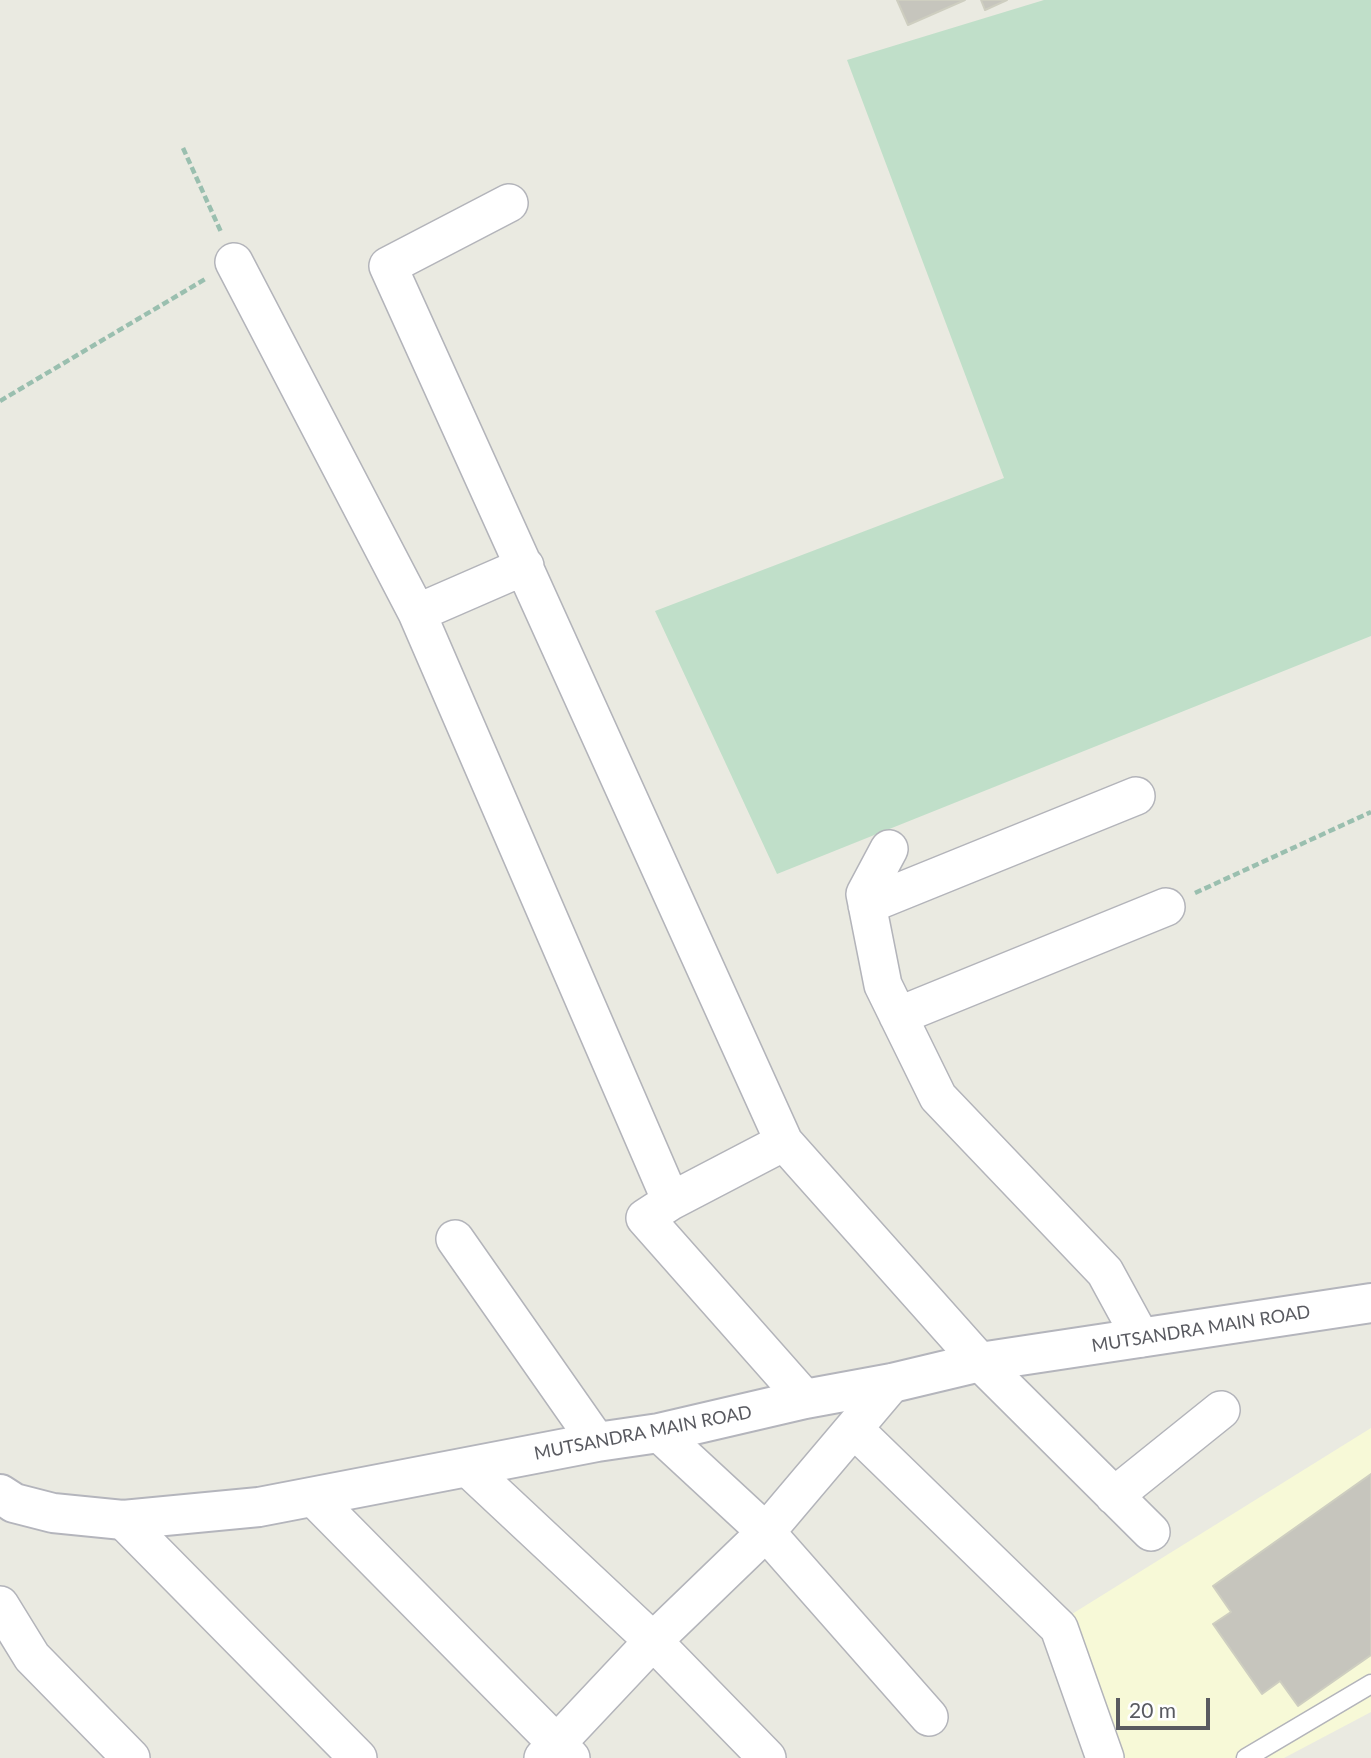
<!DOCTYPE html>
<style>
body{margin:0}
#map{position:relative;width:1371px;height:1758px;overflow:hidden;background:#eaeae1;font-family:Lato,sans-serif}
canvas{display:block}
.scale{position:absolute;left:1116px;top:1698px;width:94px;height:32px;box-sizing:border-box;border:4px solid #595a60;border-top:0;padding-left:9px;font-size:21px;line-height:24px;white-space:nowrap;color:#595a60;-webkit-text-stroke:5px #fff;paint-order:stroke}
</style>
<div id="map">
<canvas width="1371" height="1758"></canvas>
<div class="scale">20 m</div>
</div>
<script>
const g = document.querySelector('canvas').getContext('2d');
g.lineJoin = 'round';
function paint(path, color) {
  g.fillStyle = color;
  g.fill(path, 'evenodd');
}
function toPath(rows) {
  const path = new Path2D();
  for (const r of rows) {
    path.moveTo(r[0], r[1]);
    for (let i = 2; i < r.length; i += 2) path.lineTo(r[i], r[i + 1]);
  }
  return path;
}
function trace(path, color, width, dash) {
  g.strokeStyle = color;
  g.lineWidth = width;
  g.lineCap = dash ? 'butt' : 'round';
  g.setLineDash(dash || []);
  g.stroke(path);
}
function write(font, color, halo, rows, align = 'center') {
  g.font = font + ' Lato,sans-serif';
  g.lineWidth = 7;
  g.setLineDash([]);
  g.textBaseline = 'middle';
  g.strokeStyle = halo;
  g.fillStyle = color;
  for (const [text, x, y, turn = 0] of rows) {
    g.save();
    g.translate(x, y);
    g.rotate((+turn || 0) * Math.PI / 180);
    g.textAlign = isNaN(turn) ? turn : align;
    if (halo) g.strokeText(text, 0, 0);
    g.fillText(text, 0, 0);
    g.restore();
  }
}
const commercial = toPath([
 [1371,1428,1371,1712,1284,1758,1124,1758,1072,1614]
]);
const green = toPath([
 [1044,0,1371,0,1371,636,777,874,655,611,1004,478,847,60]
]);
const building = toPath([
 [897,0,965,0,908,25,897,0],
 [981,0,1007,0,985,10,981,0],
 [1371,1474,1371,1655,1298,1706,1280,1681,1262,1694,1213,1624,1231,1612,1213,1586,1371,1474]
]);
const path = toPath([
 [183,148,221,232],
 [0,401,207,278],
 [1195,893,1371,812]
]);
const lane = toPath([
 [1246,1758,1371,1684]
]);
const street = toPath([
 [509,203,388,266,784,1142,980,1362,1151,1532],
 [234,262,417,613,671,1201],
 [417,613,525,566],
 [889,849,865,894,883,985,938,1097,1105,1272,1141,1338],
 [867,905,1136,796],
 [898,1016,1166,907],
 [784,1142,671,1201,645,1218,805,1399],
 [455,1239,597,1442],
 [854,1429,1059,1628,1105,1758],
 [659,1433,766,1532,929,1717],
 [467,1467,653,1641,767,1758],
 [1114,1496,1221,1410],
 [313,1497,571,1758],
 [123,1520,358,1758],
 [0,1605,32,1657,131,1758],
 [543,1758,653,1641,766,1532,892,1383]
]);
const secondary = toPath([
 [0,1494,14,1503,53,1513,123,1520,259,1507,597,1442,659,1433,805,1399,892,1383,980,1362,1371,1303]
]);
const streetNames = [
 ["MUTSANDRA MAIN ROAD",1201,1329,-9],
 ["MUTSANDRA MAIN ROAD",643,1433,-11]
];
paint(commercial, '#f7f9d7');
paint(green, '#c0dfc9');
paint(building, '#c6c5bd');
trace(building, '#cecec0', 2);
trace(lane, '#b3b4ba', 21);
trace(street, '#b3b4ba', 40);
trace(secondary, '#b4b5bc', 42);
trace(path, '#9abfaf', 4.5, [7, 3.5]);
trace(lane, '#fff', 18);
trace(street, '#fff', 37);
trace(secondary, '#fff', 38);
write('18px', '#595a60', '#fff', streetNames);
</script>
